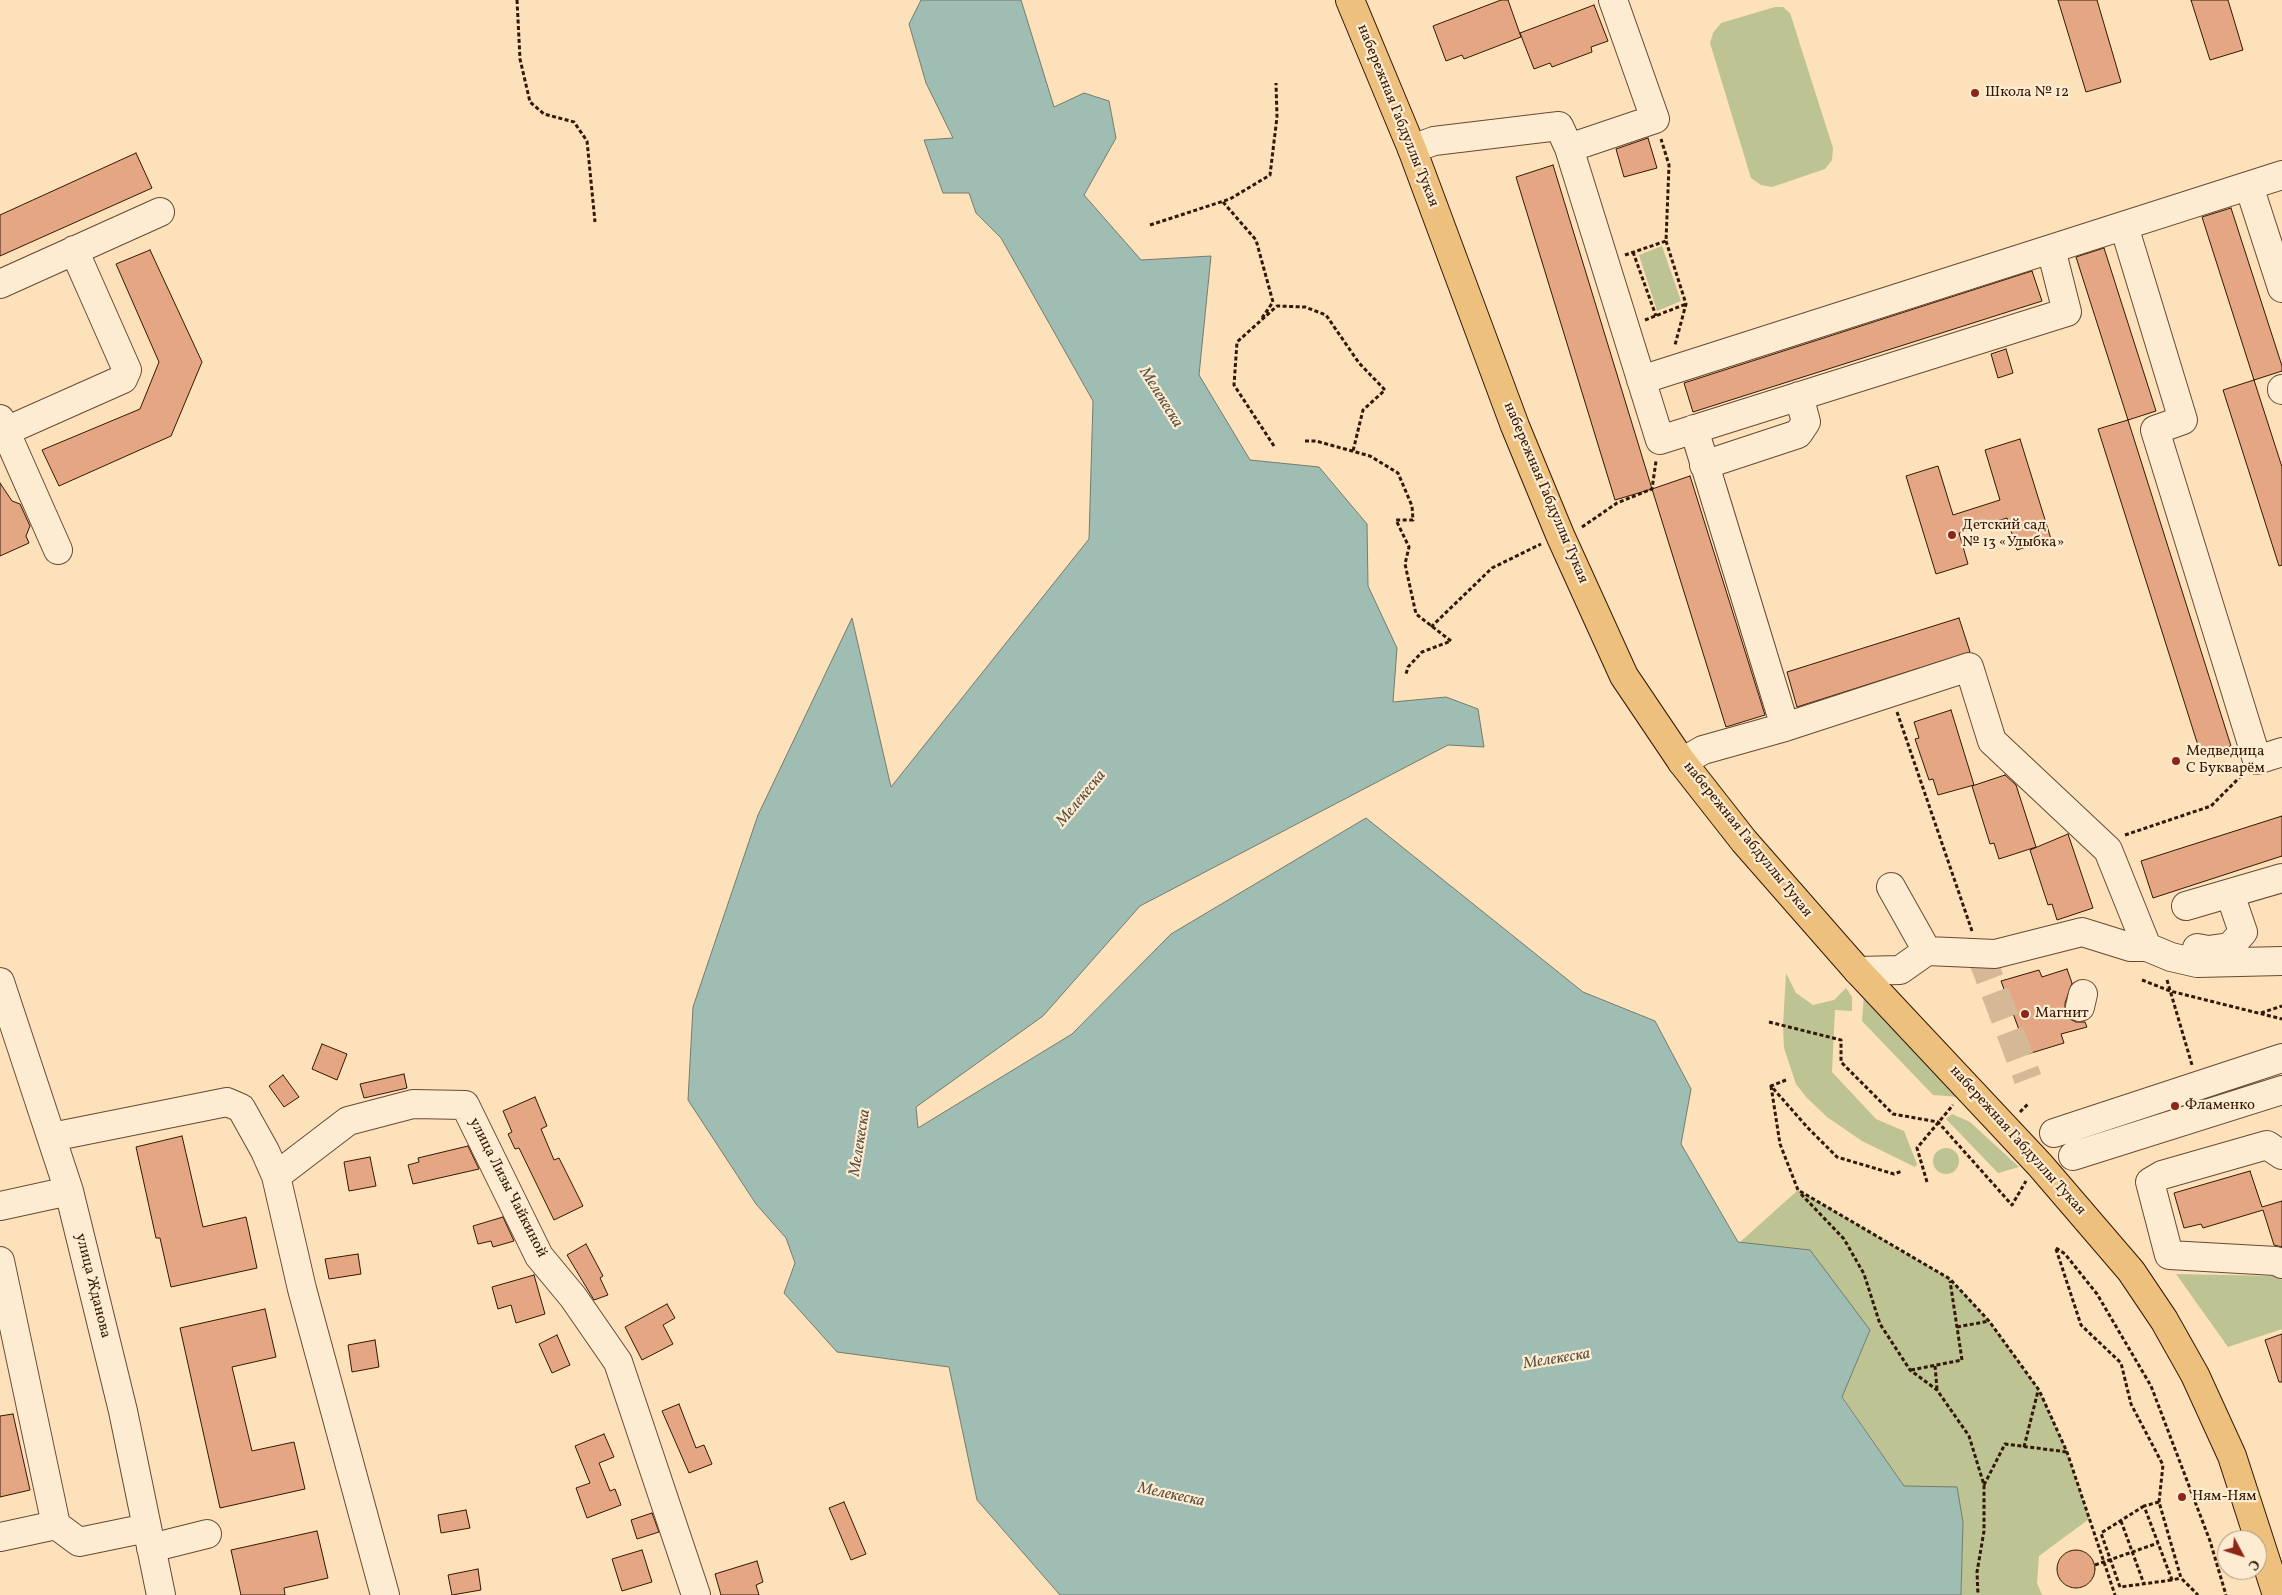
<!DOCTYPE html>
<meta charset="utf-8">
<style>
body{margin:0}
#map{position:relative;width:2282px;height:1595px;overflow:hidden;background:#fde1ba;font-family:Vollkorn,serif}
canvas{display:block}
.north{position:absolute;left:2217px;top:1530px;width:50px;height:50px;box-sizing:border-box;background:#feecd2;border:1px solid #ad9780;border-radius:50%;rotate:130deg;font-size:14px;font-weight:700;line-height:20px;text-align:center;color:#331805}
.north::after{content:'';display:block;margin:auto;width:18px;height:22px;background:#8f2418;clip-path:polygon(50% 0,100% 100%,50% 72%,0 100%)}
</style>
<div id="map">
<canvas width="2282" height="1595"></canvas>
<div class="north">С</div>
</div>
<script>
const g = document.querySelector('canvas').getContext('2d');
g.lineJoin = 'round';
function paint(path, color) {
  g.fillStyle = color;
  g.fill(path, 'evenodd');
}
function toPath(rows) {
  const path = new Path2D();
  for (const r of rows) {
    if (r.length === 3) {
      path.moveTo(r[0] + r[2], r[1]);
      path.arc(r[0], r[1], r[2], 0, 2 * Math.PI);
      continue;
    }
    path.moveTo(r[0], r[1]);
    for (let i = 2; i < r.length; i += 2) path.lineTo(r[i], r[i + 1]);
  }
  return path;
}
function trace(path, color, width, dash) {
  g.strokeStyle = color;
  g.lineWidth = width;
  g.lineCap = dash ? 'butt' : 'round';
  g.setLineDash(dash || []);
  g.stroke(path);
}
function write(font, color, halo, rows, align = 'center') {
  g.font = font + ' Vollkorn,serif';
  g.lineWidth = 4.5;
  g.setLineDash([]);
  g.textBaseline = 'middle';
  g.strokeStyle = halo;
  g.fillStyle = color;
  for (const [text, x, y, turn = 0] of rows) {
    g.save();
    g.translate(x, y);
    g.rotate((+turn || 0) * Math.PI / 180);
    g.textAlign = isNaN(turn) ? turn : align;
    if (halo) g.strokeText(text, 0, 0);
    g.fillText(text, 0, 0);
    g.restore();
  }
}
const green = toPath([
 [1775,7,1783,7,1790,13,1833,148,1832,160,1825,169,1772,187,1761,185,1751,178,1710,43,1713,33,1721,23],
 [1662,246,1681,301,1657,311,1639,255],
 [1786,973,1796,993,1813,1005,1834,1000,1846,988,1852,997,1852,1011,1835,1010,1832,1072,1876,1119,1904,1131,1917,1164,1915,1167,1862,1141,1827,1117,1807,1098,1796,1084,1784,1048,1783,1026],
 [1864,995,1959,1097,1933,1095,1862,1021],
 [1952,1114,1970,1122,2019,1167,1998,1173,1946,1119],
 [1946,1161,13],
 [1798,1190,1950,1279,1989,1321,2039,1390,2067,1452,2089,1519,2039,1556,2037,1583,2042,1595,1961,1595,1963,1522,1904,1486,1842,1396,1870,1330,1739,1243],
 [2176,1274,2278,1276,2282,1280,2282,1329,2228,1347]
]);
const water = toPath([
 [921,0,1021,0,1054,107,1084,93,1109,101,1116,138,1084,195,1141,260,1211,256,1199,375,1250,460,1319,467,1367,524,1368,586,1397,648,1393,702,1446,697,1478,709,1484,747,1448,745,1140,906,1043,1016,916,1107,918,1128,1072,1034,1171,934,1366,818,1583,992,1655,1021,1691,1089,1681,1144,1738,1242,1810,1250,1870,1330,1842,1397,1904,1486,1957,1487,1963,1522,1961,1595,1060,1595,977,1500,949,1367,837,1352,784,1293,795,1263,786,1238,756,1204,688,1100,693,1007,758,815,852,618,891,787,1089,539,1093,401,1001,238,976,213,969,193,943,193,924,140,953,138,926,83,909,24,921,0]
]);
const building = toPath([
 [1501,0,1508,0,1521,37,1464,59,1462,55,1446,61,1433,26,1501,0],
 [2058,0,2097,0,2121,82,2086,92,2058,0],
 [2191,0,2228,0,2243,50,2210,60,2191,0],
 [1594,5,1608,41,1591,47,1592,52,1552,67,1550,63,1534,69,1520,33,1594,5],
 [1648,138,1657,168,1624,177,1616,149,1648,138],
 [136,153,152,188,0,256,0,215,136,153],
 [1553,165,1652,489,1615,500,1516,177,1553,165],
 [2231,208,2282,366,2282,371,2254,380,2202,217,2231,208],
 [2104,248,2156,411,2128,420,2076,257,2104,248],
 [150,250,202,362,171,436,59,486,42,450,140,409,159,362,116,264,150,250],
 [2032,271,2042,301,1693,412,1684,383,2032,271],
 [2006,349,2013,373,1998,378,1991,354,2006,349],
 [2254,380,2282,467,2282,565,2279,566,2223,390,2254,380],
 [2128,420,2231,746,2201,755,2098,429,2128,420],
 [2020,439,2051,539,2017,550,2007,518,1959,533,1968,564,1936,574,1906,476,1938,466,1953,515,2000,500,1985,450,2020,439],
 [1690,476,1765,715,1726,727,1652,489,1690,476],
 [0,483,12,501,20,504,30,526,26,536,29,543,0,556,0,483],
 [1959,618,1970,652,1797,707,1787,672,1959,618],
 [1951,710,1974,785,1938,795,1933,779,1929,780,1915,739,1919,738,1914,722,1951,710],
 [2005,775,2016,785,2036,847,1999,859,1994,843,1990,844,1972,786,2005,775],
 [2282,816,2282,856,2153,898,2141,861,2282,816],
 [2068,834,2093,908,2057,920,2052,904,2048,905,2030,850,2068,834],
 [2067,969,2072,983,2065,1003,2065,1012,2070,1019,2076,1022,2085,1022,2087,1027,2061,1034,2064,1043,2028,1054,2001,981,2039,970,2042,977,2067,969],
 [322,1044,347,1054,337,1080,312,1069,322,1044],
 [404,1074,407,1088,364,1098,360,1084,404,1074],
 [283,1075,299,1097,284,1107,269,1086,283,1075],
 [535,1097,547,1126,541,1129,554,1160,559,1158,583,1206,554,1220,519,1148,515,1149,508,1134,512,1132,503,1111,535,1097],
 [182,1136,203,1227,246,1217,257,1268,171,1287,160,1238,156,1238,136,1147,182,1136],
 [468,1146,479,1169,413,1184,408,1165,419,1162,418,1158,468,1146],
 [370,1157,376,1186,349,1191,344,1162,370,1157],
 [2250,1171,2262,1207,2282,1201,2282,1247,2274,1245,2263,1210,2203,1228,2201,1224,2184,1228,2174,1193,2250,1171],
 [503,1217,514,1241,493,1247,491,1241,478,1244,473,1226,503,1217],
 [586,1244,603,1276,600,1278,608,1295,594,1300,567,1255,586,1244],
 [358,1254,361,1274,329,1279,325,1259,358,1254],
 [534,1275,545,1314,516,1323,511,1305,498,1309,492,1287,534,1275],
 [667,1304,675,1318,663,1325,673,1344,642,1360,625,1327,667,1304],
 [265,1309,276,1357,232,1367,252,1451,294,1442,305,1489,220,1508,180,1328,265,1309],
 [2282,1334,2282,1382,2279,1382,2265,1340,2282,1334],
 [557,1335,570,1365,552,1373,539,1344,557,1335],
 [375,1340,379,1367,352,1372,348,1345,375,1340],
 [679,1404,696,1448,704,1445,712,1464,689,1473,662,1411,679,1404],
 [13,1414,30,1490,0,1497,0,1416,13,1414],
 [604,1434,614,1457,599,1463,610,1491,615,1489,621,1505,587,1518,576,1488,590,1483,575,1446,604,1434],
 [844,1502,866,1554,851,1560,829,1508,844,1502],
 [466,1510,470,1528,441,1533,438,1515,466,1510],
 [652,1513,659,1532,637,1539,631,1520,652,1513],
 [317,1531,328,1578,284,1588,285,1595,241,1595,231,1550,317,1531],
 [642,1550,652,1582,622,1591,612,1559,642,1550],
 [2076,1569,19],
 [757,1561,763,1582,756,1585,759,1595,721,1595,715,1574,757,1561],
 [478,1569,481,1590,452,1595,448,1575,478,1569]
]);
const minorTunnel = toPath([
 [1980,953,2028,1079]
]);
const path = toPath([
 [517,0,520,59,530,102,544,114,574,122,587,141,595,222],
 [1223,202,1256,240,1273,302,1262,318],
 [1150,225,1230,199,1270,175,1277,117,1276,83],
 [1666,241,1686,304,1675,345],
 [1633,252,1656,316],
 [1625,255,1666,241,1669,165,1661,139],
 [1645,320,1686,304],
 [1305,441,1316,441,1370,456,1398,473,1412,506,1413,520,1396,520,1409,547,1405,564,1416,614,1451,641,1422,652,1408,667,1406,674],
 [1274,446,1234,385,1237,342,1277,306,1305,307,1326,315,1359,363,1385,390,1363,410,1353,451],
 [1582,527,1617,503,1652,489,1656,461],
 [1431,627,1492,568,1541,544],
 [1897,712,1972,931],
 [2125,835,2211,806,2241,776],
 [2142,980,2170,991,2282,1019],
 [2167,980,2192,1065],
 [2261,1013,2282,1006],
 [1769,1022,1841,1040,1841,1062,1893,1114,1938,1122,2012,1205,2026,1181],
 [1786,1080,1771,1086,1808,1128,1837,1157,1894,1174,1902,1171],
 [1771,1086,1780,1144,1798,1190,1950,1279,1989,1321,2039,1390,2067,1452,2115,1595],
 [2020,1112,2028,1104],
 [1927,1182,1917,1148,1953,1105],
 [1801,1194,1844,1239,1864,1274,1880,1324,1910,1370,1937,1390,1969,1436,1984,1485,1984,1531,1977,1572,1978,1595],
 [2056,1248,2065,1254,2097,1294,2151,1386,2210,1541,2226,1595],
 [2056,1249,2081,1325,2121,1363,2131,1404,2163,1465,2159,1502,2181,1578,2198,1595],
 [1957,1327,1989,1321],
 [1935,1366,1937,1389],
 [1911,1370,1962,1360,1950,1281],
 [2024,1447,2038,1391],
 [1984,1485,2005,1444,2067,1452],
 [2159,1502,2144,1506,2172,1580,2181,1578],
 [2144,1506,2101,1533,2120,1587,2172,1580],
 [2121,1521,2144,1584],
 [2095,1565,2158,1543]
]);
const minor = toPath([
 [1569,148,1660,440,2067,312,2051,249],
 [1412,149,1434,141,1559,126,1569,148,1655,119,1613,0],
 [2249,186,2282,288],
 [2124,226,2183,420,2155,430,2257,760,2282,752],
 [0,284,160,212],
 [1641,380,2282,175],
 [2282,389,2282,390],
 [0,419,58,550],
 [1694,429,1785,727],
 [6,431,123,379,127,370,74,250],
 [1704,465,1798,434,1806,422,1799,396],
 [1682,762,1703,750,1785,727,1969,667,1992,741,2108,850,2147,947],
 [1891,887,1927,951],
 [2186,906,2282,878],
 [2197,948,2208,950,2230,947,2243,932,2230,894],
 [1858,971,1900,970,1927,951,1995,954,2082,932,2130,947,2147,947,2171,957,2197,963,2282,961],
 [0,982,69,1191,123,1411,161,1595],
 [2080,1007,2083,994],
 [2054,1133,2282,1058],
 [52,1137,227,1102,241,1108,265,1151,276,1176,302,1289,385,1595],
 [2282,1155,2267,1145,2162,1175,2150,1182,2169,1255,2276,1261,2282,1264],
 [2073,1156,2282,1090],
 [276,1176,348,1121,413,1104,465,1105,539,1256,573,1297,618,1362,696,1595],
 [0,1206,69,1191],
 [0,1261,56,1525,79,1542,147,1528],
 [0,1537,56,1525],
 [151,1548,207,1534]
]);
const major = toPath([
 [1350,0,1412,149,1515,426,1560,535,1624,676,1682,762,1744,841,1858,971,2040,1165,2131,1271,2164,1320,2195,1375,2232,1456,2277,1595]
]);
const markers = [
 [1975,93,5,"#8f2418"],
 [1952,535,5,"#8f2418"],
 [2176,761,5,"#8f2418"],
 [2025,1014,5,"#8f2418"],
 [2175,1106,5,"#8f2418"],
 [2182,1497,5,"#8f2418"]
];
const poiNames = [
 ["Школа № 12",1985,93],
 ["Детский сад",1962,526],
 ["№ 13 «Улыбка»",1962,543],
 ["Медведица",2186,752],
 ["С Букварём",2186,769],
 ["Магнит",2035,1014],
 ["Фламенко",2185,1106],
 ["Ням-Ням",2192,1497]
];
const streetNames = [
 ["набережная Габдуллы Тукая",1397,116,68],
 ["набережная Габдуллы Тукая",1545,493,67],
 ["набережная Габдуллы Тукая",1747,840,51],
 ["набережная Габдуллы Тукая",2017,1141,48],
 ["улица Лизы Чайкиной",507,1188,63],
 ["улица Жданова",92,1286,76]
];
const waterNames = [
 ["Мелекеска",1160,398,58],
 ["Мелекеска",1082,799,-50],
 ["Мелекеска",861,1143,-81],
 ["Мелекеска",1557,1360,-9],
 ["Мелекеска",1171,1496,12]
];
paint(green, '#bdc392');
paint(water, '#9fbdb3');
trace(water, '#747b6d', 1);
paint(building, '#e5a783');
trace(building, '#331805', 1);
trace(minorTunnel, '#d5b996', 28, [28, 14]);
trace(minor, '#664a32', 30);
trace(major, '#331805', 30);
trace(path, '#331805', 3, [4, 2.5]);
trace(minor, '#feecd2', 28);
trace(major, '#eec07d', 28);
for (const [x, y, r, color] of markers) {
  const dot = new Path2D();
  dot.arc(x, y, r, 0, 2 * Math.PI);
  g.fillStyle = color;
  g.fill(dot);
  trace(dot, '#feecd2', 2);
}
write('15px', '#331805', '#feecd2', poiNames, 'left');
write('15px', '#331805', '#feecd2', streetNames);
write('italic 16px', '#595242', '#feecd2', waterNames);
</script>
